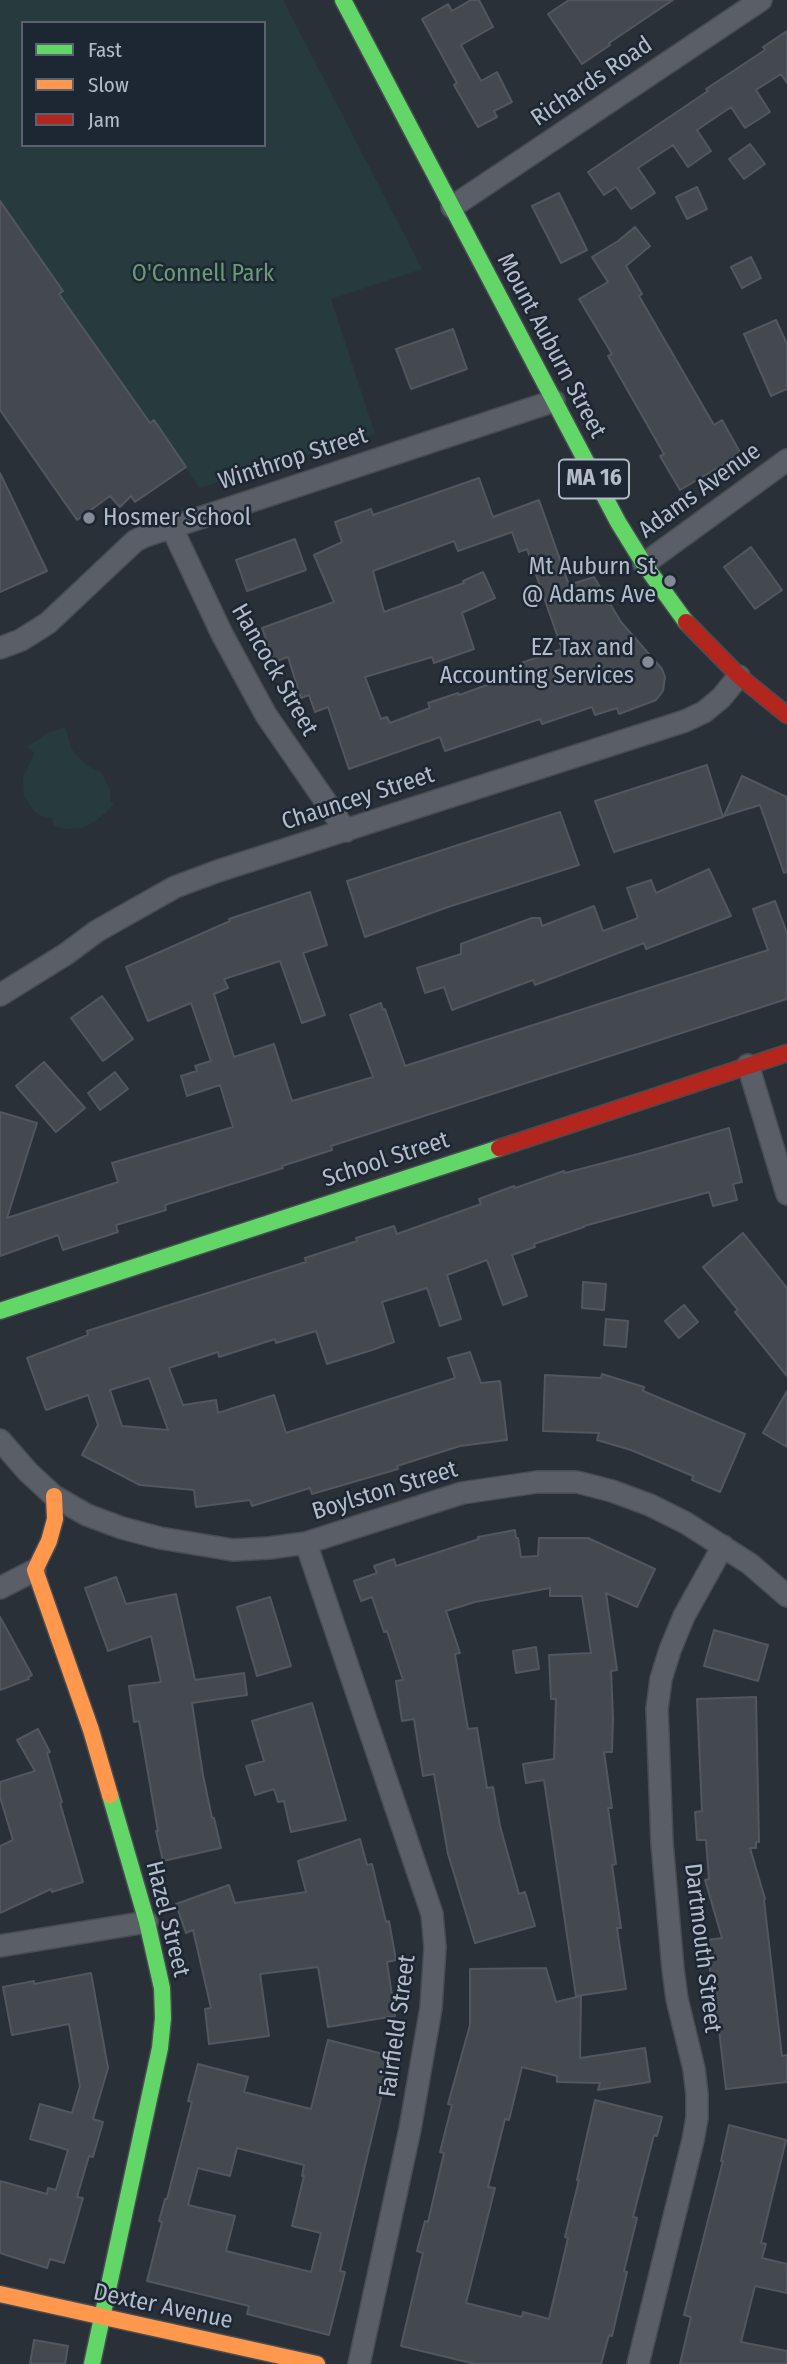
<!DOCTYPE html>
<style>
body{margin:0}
#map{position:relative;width:787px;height:2364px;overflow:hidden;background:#2a3038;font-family:"Fira Sans Condensed",sans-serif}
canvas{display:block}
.legend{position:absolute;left:21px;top:21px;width:245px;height:126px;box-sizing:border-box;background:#1d2633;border:2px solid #59626f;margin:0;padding:9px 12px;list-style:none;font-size:21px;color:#b4bcc9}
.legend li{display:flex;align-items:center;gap:14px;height:35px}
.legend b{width:35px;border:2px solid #59626f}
</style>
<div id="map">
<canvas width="787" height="2364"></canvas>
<ul class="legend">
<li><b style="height:9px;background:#63d668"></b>Fast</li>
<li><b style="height:9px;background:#ff974d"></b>Slow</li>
<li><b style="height:9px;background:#b3261e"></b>Jam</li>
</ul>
</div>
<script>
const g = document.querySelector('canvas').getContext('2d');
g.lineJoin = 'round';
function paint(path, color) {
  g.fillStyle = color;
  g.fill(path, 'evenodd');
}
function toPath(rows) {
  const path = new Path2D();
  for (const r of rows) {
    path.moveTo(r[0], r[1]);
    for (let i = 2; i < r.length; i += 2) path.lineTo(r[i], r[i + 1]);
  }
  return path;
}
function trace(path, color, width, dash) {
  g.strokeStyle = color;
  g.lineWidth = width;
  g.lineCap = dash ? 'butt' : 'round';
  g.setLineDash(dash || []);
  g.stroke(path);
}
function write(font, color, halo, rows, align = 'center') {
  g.font = font + ' "Fira Sans Condensed",sans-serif';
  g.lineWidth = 5;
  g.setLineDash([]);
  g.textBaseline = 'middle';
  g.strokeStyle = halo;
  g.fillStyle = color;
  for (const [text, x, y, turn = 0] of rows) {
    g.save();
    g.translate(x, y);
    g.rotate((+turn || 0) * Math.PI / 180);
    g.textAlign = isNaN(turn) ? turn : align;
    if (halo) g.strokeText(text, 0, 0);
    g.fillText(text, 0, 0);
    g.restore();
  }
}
const green = toPath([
 [0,0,283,0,422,269,331,299,375,434,199,488,154,421,140,428,144,414,65,301,54,297,63,291,0,201],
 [23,23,264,23,264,145,23,145],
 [65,727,72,750,86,765,102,773,110,791,110,800,114,805,97,820,82,828,66,829,54,826,53,818,41,816,35,812,24,796,23,777,35,753,27,747,47,733]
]);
const building = toPath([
 [471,0,479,0,493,27,461,45,481,81,497,72,512,102,494,111,497,117,478,127,454,85,457,83,422,19,448,4,452,11,471,0],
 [569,0,673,0,609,43,610,45,582,64,548,14,569,0],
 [787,31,787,83,781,74,756,90,770,112,745,128,731,107,697,130,711,151,688,167,673,145,638,168,655,193,631,209,616,187,604,195,588,172,708,91,706,89,765,50,763,47,787,31],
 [750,144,765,164,744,179,729,159,750,144],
 [697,187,707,209,687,219,676,197,697,187],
 [559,193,587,250,561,263,532,206,559,193],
 [0,201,63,291,59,294,150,423,154,420,186,467,135,502,131,496,120,507,110,496,77,520,0,410,0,201],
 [635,227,650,246,626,266,642,294,639,296,714,425,722,420,741,454,680,490,660,456,664,454,608,356,612,354,579,299,608,282,592,257,618,241,635,227],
 [751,257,761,278,742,288,731,267,751,257],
 [776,320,787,344,787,389,771,396,744,334,776,320],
 [453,329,467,369,411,389,396,349,453,329],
 [0,473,47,571,0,592,0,473],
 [479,478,493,517,539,500,569,585,594,577,621,622,662,669,665,677,663,691,656,700,619,714,617,708,595,715,592,707,542,724,540,719,445,751,440,737,349,769,328,707,315,712,309,695,301,698,288,657,274,662,262,628,334,602,314,555,342,542,335,522,371,509,373,515,479,478],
 [512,532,519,552,527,549,562,649,521,663,524,672,459,695,458,693,428,703,430,708,390,723,387,717,381,719,365,677,432,657,434,663,474,649,462,613,495,598,483,572,463,581,464,583,384,612,373,571,454,541,458,551,512,532],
 [295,539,306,570,247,591,236,560,295,539],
 [751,547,782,590,755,609,724,567,751,547],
 [707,765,723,817,614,852,595,801,707,765],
 [742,776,787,797,787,872,784,873,760,805,724,816,742,776],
 [560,812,579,865,448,907,365,937,347,881,560,812],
 [709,869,731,916,646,949,644,943,535,985,533,980,452,1010,444,987,425,993,417,968,461,954,461,944,532,918,540,918,542,926,594,906,603,931,638,918,627,888,651,880,656,893,709,869],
 [310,892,327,945,303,953,325,1015,302,1023,280,961,224,979,228,988,214,994,234,1057,274,1044,292,1101,373,1077,350,1015,381,1003,383,1010,385,1009,405,1066,768,950,753,909,775,901,787,933,787,999,331,1146,332,1150,282,1166,283,1168,165,1205,166,1210,116,1225,118,1232,63,1250,58,1235,0,1256,0,1112,37,1123,7,1218,118,1182,112,1163,233,1127,220,1085,187,1096,181,1076,197,1071,195,1066,211,1061,191,1003,148,1021,126,967,230,921,229,919,310,892],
 [102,996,133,1039,103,1061,71,1018,102,996],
 [44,1062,85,1108,56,1132,16,1086,44,1062],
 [115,1072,128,1089,100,1110,88,1093,115,1072],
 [729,1128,742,1182,733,1184,737,1200,713,1206,709,1192,584,1226,584,1227,534,1244,535,1247,512,1255,527,1296,503,1305,487,1260,447,1275,461,1319,440,1326,427,1288,382,1302,394,1342,372,1350,327,1364,316,1331,276,1343,275,1339,219,1357,218,1352,169,1368,183,1405,216,1400,218,1413,274,1395,286,1433,455,1378,448,1358,470,1352,481,1383,500,1381,507,1440,460,1446,397,1466,398,1469,312,1494,310,1488,252,1506,250,1500,196,1507,194,1490,140,1485,82,1455,98,1425,88,1395,46,1410,27,1358,88,1335,87,1331,306,1262,305,1258,357,1241,356,1238,394,1226,397,1234,481,1204,479,1199,514,1186,515,1188,564,1171,565,1173,638,1154,729,1128],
 [149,1378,168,1430,122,1426,110,1390,149,1378],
 [743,1233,787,1288,787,1376,735,1312,738,1310,703,1267,743,1233],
 [583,1282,606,1284,604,1310,582,1308,583,1282],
 [684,1305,698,1322,679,1338,665,1321,684,1305],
 [606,1319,628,1321,626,1347,604,1345,606,1319],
 [602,1374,644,1387,643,1391,745,1434,720,1492,692,1480,693,1476,631,1450,597,1440,599,1433,543,1431,545,1375,601,1378,602,1374],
 [787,1391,787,1447,763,1433,787,1391],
 [515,1530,516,1538,518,1538,521,1557,538,1556,539,1538,588,1538,655,1569,637,1607,606,1593,617,1670,611,1671,613,1718,612,1752,604,1752,612,1808,608,1808,616,1864,612,1865,621,1928,617,1928,626,1989,576,1996,544,1780,526,1783,523,1764,554,1759,556,1699,551,1699,549,1655,591,1653,582,1596,550,1596,550,1588,475,1602,446,1611,460,1653,455,1654,468,1729,477,1728,487,1788,493,1787,500,1826,519,1894,525,1892,535,1926,475,1943,448,1854,434,1774,423,1776,414,1719,402,1721,396,1681,403,1680,387,1631,384,1632,372,1597,361,1601,354,1581,377,1573,374,1566,394,1559,396,1566,479,1539,478,1537,515,1530],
 [116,1577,126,1604,176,1594,195,1680,244,1673,247,1695,192,1703,203,1775,212,1818,214,1818,221,1848,163,1861,156,1831,158,1831,139,1721,134,1722,129,1686,161,1682,151,1636,108,1651,85,1588,116,1577],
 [270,1597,291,1666,257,1676,237,1607,270,1597],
 [0,1617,32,1675,28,1677,29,1679,0,1690,0,1617],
 [714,1630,768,1645,758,1681,704,1666,714,1630],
 [536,1647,539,1669,516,1673,513,1651,536,1647],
 [756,1697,759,1842,756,1842,756,1848,750,1848,765,1899,764,1900,782,2056,787,2055,787,2082,726,2089,719,2030,716,2030,707,1940,722,1938,705,1880,709,1879,706,1840,697,1840,695,1812,702,1811,697,1699,756,1697],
 [312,1703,346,1820,291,1832,284,1801,278,1802,274,1789,255,1795,246,1766,264,1761,252,1721,312,1703],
 [38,1729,50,1752,47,1753,62,1802,60,1803,83,1882,52,1892,51,1889,0,1913,0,1846,13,1840,0,1797,0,1782,35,1771,17,1740,38,1729],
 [360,1839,367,1865,372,1864,386,1922,389,1921,396,1960,387,1962,395,2016,328,2027,318,1967,260,1974,269,2036,209,2044,205,2009,211,2008,193,1930,186,1933,176,1904,229,1885,235,1903,306,1892,298,1861,360,1839],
 [546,1968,556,2002,581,1996,580,2058,645,2048,650,2082,598,2090,600,2083,557,2082,557,2076,522,2067,509,2120,505,2119,488,2187,495,2188,466,2303,522,2317,523,2312,549,2319,568,2238,565,2237,579,2180,577,2180,595,2100,662,2117,657,2136,654,2135,633,2217,637,2218,624,2271,627,2272,612,2336,609,2335,601,2364,475,2364,401,2346,423,2253,417,2251,425,2221,428,2222,444,2153,440,2152,452,2105,448,2104,470,2025,470,1969,546,1968],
 [91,1973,108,2068,93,2119,103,2122,93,2157,89,2156,77,2197,83,2198,64,2263,50,2259,47,2268,0,2253,0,2181,47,2194,48,2188,56,2190,68,2150,30,2139,40,2104,72,2113,80,2086,69,2024,12,2035,3,1987,34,1981,34,1984,91,1973],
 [328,2040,391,2056,340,2271,345,2272,329,2335,247,2314,249,2306,147,2281,162,2222,159,2221,165,2199,167,2199,192,2102,188,2101,198,2064,248,2077,244,2092,311,2109,328,2040],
 [237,2148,304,2165,302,2176,304,2176,292,2226,321,2233,311,2272,226,2251,235,2216,188,2205,198,2168,230,2176,237,2148],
 [729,2125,786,2140,761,2243,766,2244,762,2258,787,2264,787,2293,755,2286,741,2342,787,2351,787,2364,680,2364,691,2317,684,2315,723,2161,721,2161,729,2125],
 [34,2340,68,2346,65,2364,30,2364,34,2340]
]);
const street = toPath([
 [452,207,761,0],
 [171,526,222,634,266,715,346,831],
 [644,564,787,460],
 [0,648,21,640,48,623,135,541,145,536,554,401],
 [0,995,66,954,97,931,175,887,218,871,685,721,704,712,721,698,739,676],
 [748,1065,787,1194],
 [0,1440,28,1472,54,1496,87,1515,122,1528,160,1538,233,1550,269,1548,306,1543,462,1493,537,1482,577,1482,612,1491,650,1505,686,1523,750,1564,787,1596],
 [306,1543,432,1914,435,1947,431,2008,410,2129,359,2364],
 [0,1588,35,1570],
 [0,1946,147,1922],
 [638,2364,693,2140,697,2118,697,2094,694,2069,677,1999,673,1969,662,1843,657,1709,661,1679,670,1650,684,1616,723,1546]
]);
const fast = toPath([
 [343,0,618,522,644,564,686,622],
 [0,1311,499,1148],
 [92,2364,160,2048,163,2018,162,1988,147,1922,110,1795]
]);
const slow = toPath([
 [54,1496,55,1519,49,1541,35,1570,91,1730,110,1795],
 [0,2294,317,2364]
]);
const jam = toPath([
 [686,622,739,676,787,715],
 [499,1148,787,1053]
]);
const markers = [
 [89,518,7,"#848b96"],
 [670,581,7,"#848b96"],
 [648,662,7,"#848b96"]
];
const shields = [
 [594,479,70]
];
const shieldNames = [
 ["MA 16",594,479]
];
const streetNames = [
 ["Richards Road",592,82,-34],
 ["Mount Auburn Street",551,346,62],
 ["Winthrop Street",293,459,-18],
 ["Adams Avenue",700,491,-36],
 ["Hancock Street",274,670,60],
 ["Chauncey Street",358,799,-18],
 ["School Street",386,1160,-18],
 ["Boylston Street",385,1491,-17],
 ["Hazel Street",167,1919,76],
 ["Dartmouth Street",702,1948,83],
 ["Fairfield Street",398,2026,-82],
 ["Dexter Avenue",163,2307,12]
];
const parkNames = [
 ["O'Connell Park",203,274]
];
const poiNames = [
 ["Hosmer School",103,518,"left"],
 ["Mt Auburn St",656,567],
 ["@ Adams Ave",656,595],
 ["EZ Tax and",634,648],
 ["Accounting Services",634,676]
];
paint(green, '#273a3e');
paint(building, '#444950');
trace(building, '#52575f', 2);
trace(street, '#484c53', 24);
trace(fast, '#484c53', 19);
trace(slow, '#484c53', 19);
trace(jam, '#484c53', 19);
trace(street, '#5a5e66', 21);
trace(fast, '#63d668', 16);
trace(slow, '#ff974d', 16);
trace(jam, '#b3261e', 16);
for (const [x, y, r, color] of markers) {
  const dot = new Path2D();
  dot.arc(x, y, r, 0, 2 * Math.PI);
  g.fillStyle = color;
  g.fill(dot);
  trace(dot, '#1d2633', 2.5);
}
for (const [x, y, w] of shields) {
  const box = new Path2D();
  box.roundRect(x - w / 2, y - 19.5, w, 39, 5);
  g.fillStyle = '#1d2633';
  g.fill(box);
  trace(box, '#b4bcc9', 2);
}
write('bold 23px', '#b4bcc9', null, shieldNames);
write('24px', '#b4bcc9', '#1d2633', streetNames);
write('24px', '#6b9a76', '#1d2633', parkNames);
write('24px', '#b4bcc9', '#1d2633', poiNames, 'right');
</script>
